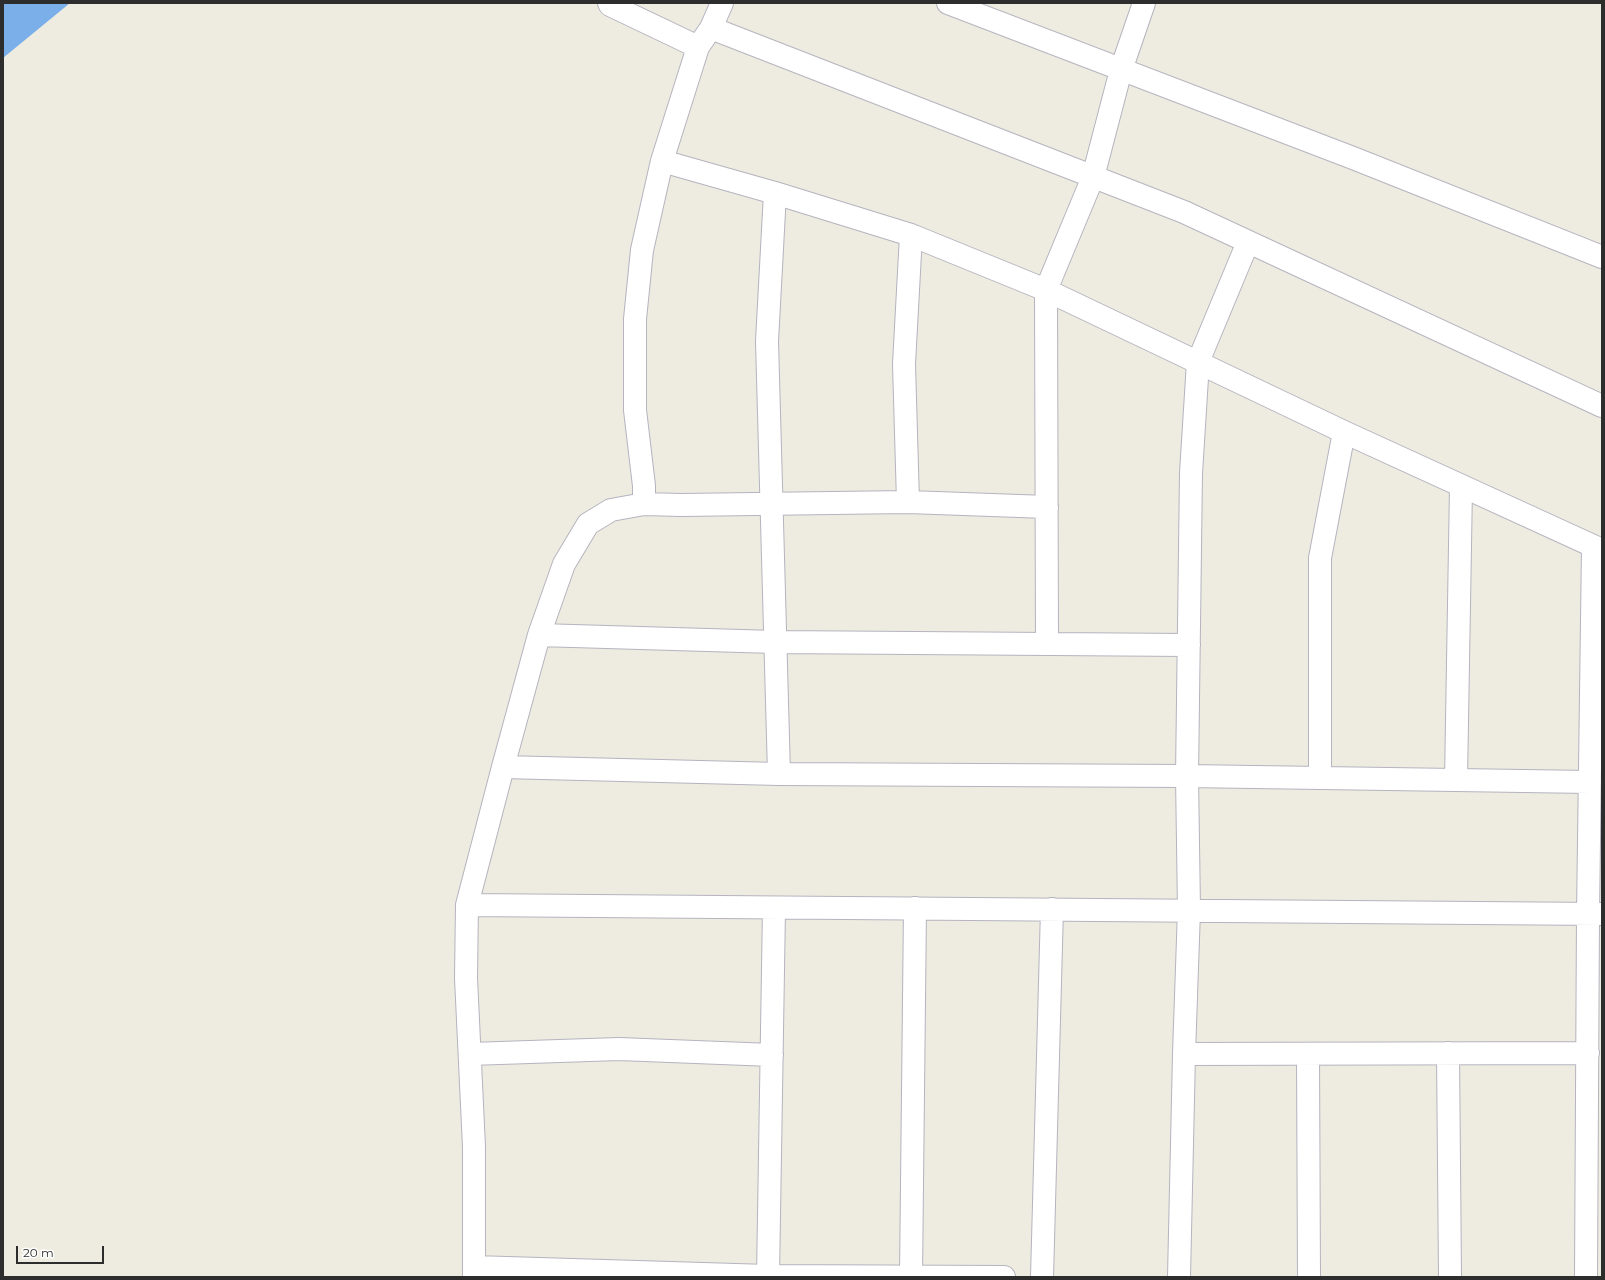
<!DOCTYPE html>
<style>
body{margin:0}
#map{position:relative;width:1605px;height:1280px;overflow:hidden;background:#eeebe1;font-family:Montserrat,sans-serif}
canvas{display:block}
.frame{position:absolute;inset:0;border:4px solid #2d2d2d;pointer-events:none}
.scale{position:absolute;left:16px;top:1246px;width:88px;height:18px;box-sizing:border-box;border:2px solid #2d2d2d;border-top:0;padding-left:5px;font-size:12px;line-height:14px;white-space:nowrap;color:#2d2d2d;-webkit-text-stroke:3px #fff;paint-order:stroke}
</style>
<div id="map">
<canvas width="1605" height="1280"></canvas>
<div class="frame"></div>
<div class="scale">20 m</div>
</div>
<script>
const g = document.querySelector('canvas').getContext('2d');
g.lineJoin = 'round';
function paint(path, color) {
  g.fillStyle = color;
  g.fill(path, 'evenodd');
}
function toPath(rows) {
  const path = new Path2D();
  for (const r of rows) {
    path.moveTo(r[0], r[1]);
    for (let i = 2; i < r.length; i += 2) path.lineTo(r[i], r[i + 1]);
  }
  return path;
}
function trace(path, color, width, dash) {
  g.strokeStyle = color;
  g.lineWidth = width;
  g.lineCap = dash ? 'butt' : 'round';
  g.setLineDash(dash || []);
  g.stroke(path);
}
const water = toPath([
 [3,3,70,3,3,58]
]);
const minor = toPath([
 [609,3,610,5,698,47],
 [722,3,711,28,698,47,662,161,642,250,635,319,635,410,644,486,644,504,681,505,908,502,1047,507],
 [948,3,1353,158,1602,257],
 [711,28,1184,212,1602,406],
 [662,161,775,193,911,235,1046,290,1344,432,1602,550],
 [775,193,767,341,779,774],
 [908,502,904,364,911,235],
 [539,635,775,642,1189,645],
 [1047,643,1046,290,1093,177,1121,70,1144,3],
 [503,767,779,774,1187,776,1590,782],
 [1320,778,1320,558,1344,432],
 [1456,780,1461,487],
 [467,905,1602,914],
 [1448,1053,1450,1277],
 [470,1054,619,1049,772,1055],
 [1184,1054,1588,1053],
 [1308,1054,1309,1277],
 [474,1267,768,1276,1004,1277],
 [911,1276,915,908],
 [474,1277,474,1147,466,978,467,905,503,767,539,635,564,564,588,524,611,510,644,504],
 [768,1277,774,908],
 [1042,1277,1052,909],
 [1179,1277,1184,1054,1189,910,1187,776,1191,473,1198,362,1248,242],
 [1586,1277,1588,914,1593,547]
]);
paint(water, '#7aafe9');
trace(minor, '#b5b4bf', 24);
trace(minor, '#fff', 22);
</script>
